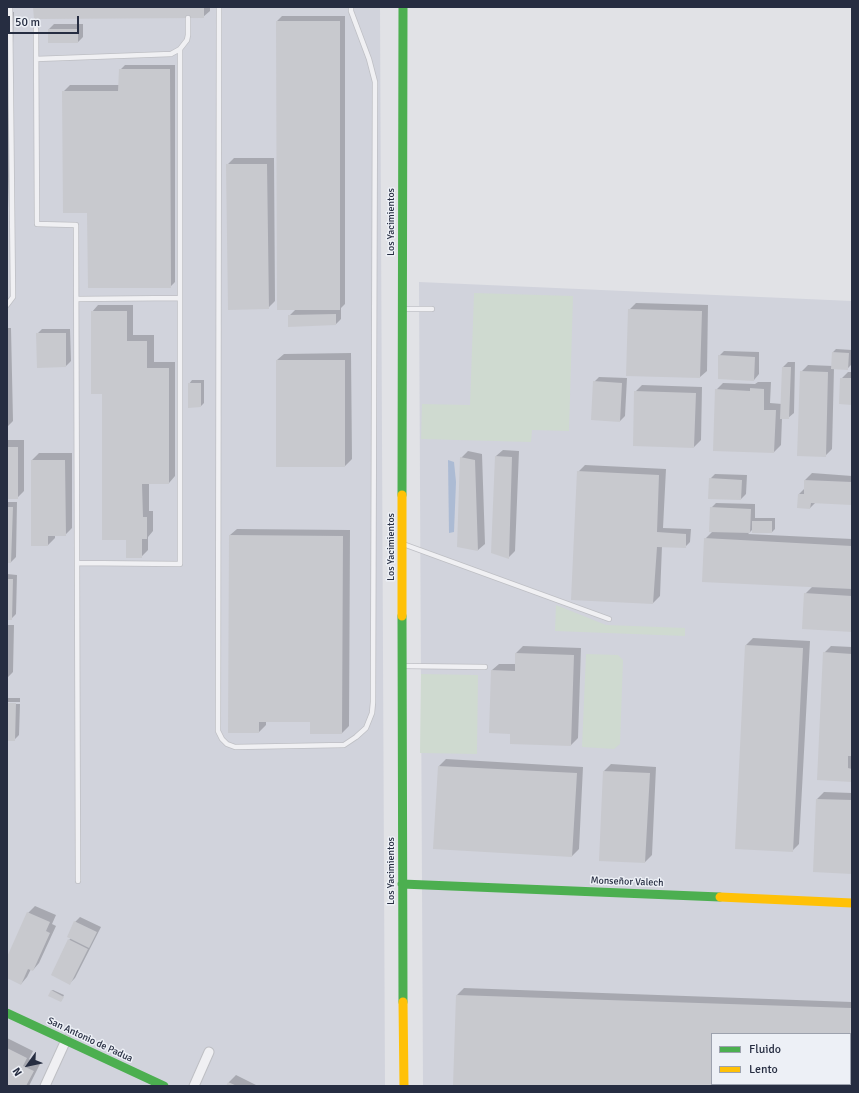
<!DOCTYPE html>
<meta charset="utf-8">
<style>
body{margin:0}
#map{position:relative;width:859px;height:1093px;overflow:hidden;background:#e1e2e6;font-family:Signika,sans-serif}
canvas{display:block}
.frame{position:absolute;inset:0;border:8px solid #262d41;pointer-events:none}
.legend{position:absolute;left:711px;top:1033px;width:140px;height:52px;box-sizing:border-box;background:#edf0f6;border:1px solid #9da2ae;margin:0;padding:5px 7px;list-style:none;font-size:12px;color:#262d41}
.legend li{display:flex;align-items:center;gap:8px;height:20px}
.legend b{width:20px;border:1px solid #9da2ae}
.north{position:absolute;left:8px;top:1045px;width:40px;height:40px;-webkit-text-stroke:3px #edf0f6;paint-order:stroke;rotate:237deg;font-size:11px;font-weight:700;line-height:16px;text-align:center;color:#262d41}
.north::after{content:'';display:block;margin:auto;width:14px;height:18px;background:#262d41;clip-path:polygon(50% 0,100% 100%,50% 72%,0 100%)}
.scale{position:absolute;left:8px;top:16px;width:71px;height:18px;box-sizing:border-box;border:2px solid #262d41;border-top:0;padding-left:5px;font-size:12px;line-height:14px;white-space:nowrap;color:#262d41;-webkit-text-stroke:3px #edf0f6;paint-order:stroke}
</style>
<div id="map">
<canvas width="859" height="1093"></canvas>
<div class="frame"></div>
<ul class="legend">
<li><b style="height:5px;background:#4caf50"></b>Fluido</li>
<li><b style="height:5px;background:#ffc107"></b>Lento</li>
</ul>
<div class="north">N</div>
<div class="scale">50 m</div>
</div>
<script>
const g = document.querySelector('canvas').getContext('2d');
g.lineJoin = 'round';
function paint(path, color) {
  g.fillStyle = color;
  g.fill(path, 'evenodd');
}
function toPath(rows) {
  const path = new Path2D();
  for (const r of rows) {
    path.moveTo(r[0], r[1]);
    for (let i = 2; i < r.length; i += 2) path.lineTo(r[i], r[i + 1]);
  }
  return path;
}
function trace(path, color, width, dash) {
  g.strokeStyle = color;
  g.lineWidth = width;
  g.lineCap = dash ? 'butt' : 'round';
  g.setLineDash(dash || []);
  g.stroke(path);
}
function write(font, color, halo, rows, align = 'center') {
  g.font = font + ' Signika,sans-serif';
  g.lineWidth = 3;
  g.setLineDash([]);
  g.textBaseline = 'middle';
  g.strokeStyle = halo;
  g.fillStyle = color;
  for (const [text, x, y, turn = 0] of rows) {
    g.save();
    g.translate(x, y);
    g.rotate((+turn || 0) * Math.PI / 180);
    g.textAlign = isNaN(turn) ? turn : align;
    if (halo) g.strokeText(text, 0, 0);
    g.fillText(text, 0, 0);
    g.restore();
  }
}
const built = toPath([
 [7,7,380,7,385,1086,7,1086],
 [419,282,852,301,852,1086,423,1086],
 [712,1034,850,1034,850,1084,712,1084]
]);
const green = toPath([
 [474,293,573,296,569,431,532,430,531,442,421,439,422,404,470,405],
 [556,605,606,625,685,628,685,636,555,631],
 [586,654,618,655,623,660,620,744,614,749,582,747],
 [421,674,478,675,477,754,420,753]
]);
const water = toPath([
 [448,460,454,462,456,482,454,532,449,533]
]);
const shadow = toPath([
 [34,7,210,7,210,11,203,17],
 [7,11,14,12,7,242],
 [282,16,345,16,345,304,341,308,341,319,336,324,289,326,289,316,296,309,277,21],
 [54,24,83,24,83,37,78,42,49,29],
 [125,65,175,65,175,282,170,287,88,212,63,92,70,85,120,85,120,70],
 [234,158,274,158,275,301,268,308,227,165],
 [636,303,708,305,707,371,700,377,629,310],
 [98,305,133,305,133,335,154,335,154,362,175,362,175,476,169,483,149,483,149,511,153,511,153,531,148,537,148,550,141,557,127,539,103,393,92,312],
 [7,328,11,328,13,421,7,427],
 [42,329,70,329,71,361,66,366,37,334],
 [836,349,852,350,851,365,848,368,834,368,832,449,825,456,801,372,808,365,833,366,833,352],
 [724,351,759,352,759,374,754,380,719,356],
 [351,353,352,459,345,466,277,360,284,354],
 [788,362,795,362,794,413,788,418,782,418,781,445,774,452,714,450,716,390,723,383,755,384,758,382,771,382,770,403,782,404,783,367],
 [848,372,852,372,852,404,841,379],
 [599,377,627,378,625,416,620,421,594,382],
 [192,380,204,380,204,403,201,406,189,384],
 [642,385,702,387,701,440,694,447,635,392],
 [7,440,24,440,24,491,17,498,7,498],
 [503,450,519,451,515,551,508,558,496,456],
 [468,451,482,454,485,544,478,550,458,546,461,458],
 [39,453,72,453,72,528,65,535,55,535,55,538,48,545,32,545,32,460],
 [585,465,666,469,663,528,691,529,690,542,685,547,662,546,660,596,653,603,578,472],
 [812,473,852,476,852,504,816,502,810,508,798,507,799,494,805,488,805,480],
 [715,474,747,475,746,494,741,499,710,479],
 [7,502,17,502,16,557,11,562,7,562],
 [716,503,755,504,755,518,775,518,775,529,772,532,753,529,748,534,852,539,852,631,805,594,813,586,705,539,713,531,711,508],
 [237,529,350,530,349,726,342,733,311,721,266,721,266,725,259,732,230,535],
 [7,574,17,575,16,614,11,619,7,619],
 [7,625,14,625,13,672,7,678],
 [753,638,810,641,799,844,792,851,746,645],
 [523,646,581,648,578,738,571,745,511,733,492,670,499,664,516,664,516,653],
 [831,646,852,647,852,781,818,779,824,653],
 [7,698,20,698,20,702,7,702],
 [7,704,20,704,19,735,14,740,7,740],
 [446,759,583,767,579,849,572,856,435,848,439,766],
 [611,764,656,767,652,855,645,862,604,771],
 [824,792,852,793,852,873,817,799],
 [35,906,56,915,52,924,56,926,39,963,33,970,31,969,27,977,21,984,7,977,7,959,28,913],
 [80,917,101,927,75,978,70,983,69,940,71,938,75,922],
 [464,988,852,1002,852,1086,454,1086,457,995],
 [712,1034,850,1034,850,1084,712,1084],
 [53,990,64,995,61,1001,51,991],
 [7,1038,33,1051,29,1059,40,1064,29,1086,7,1086],
 [236,1075,258,1086,227,1086,229,1082]
]);
const building = toPath([
 [33,7,204,7,204,18,34,19],
 [7,16,9,16,8,48,7,48],
 [276,21,340,21,340,310,277,310],
 [48,29,78,29,78,43,48,43],
 [119,69,170,69,171,288,88,288,87,213,63,213,62,91,118,91],
 [226,164,267,164,269,309,228,310],
 [628,309,702,311,700,378,626,376],
 [91,311,127,311,127,341,147,341,147,368,169,368,169,484,142,484,143,517,147,517,147,539,142,539,142,558,126,558,126,540,102,540,102,394,91,394],
 [336,314,336,325,288,327,288,315],
 [36,333,66,333,66,367,37,368],
 [832,352,849,353,848,370,831,369],
 [718,355,755,357,754,381,718,379],
 [276,360,345,360,345,467,276,467],
 [782,367,791,367,789,419,780,419],
 [800,371,828,372,826,457,797,456],
 [840,378,852,378,852,405,839,404],
 [593,381,622,383,620,422,591,420],
 [188,383,201,383,201,407,188,408],
 [750,388,764,389,764,410,776,410,774,453,713,451,715,389,750,391],
 [634,391,696,393,694,448,633,446],
 [7,447,18,447,18,499,7,499],
 [495,456,512,457,509,559,491,553],
 [460,457,475,460,478,551,457,547],
 [31,460,65,460,66,536,48,536,48,546,31,546],
 [577,471,659,475,657,532,686,534,686,548,657,547,653,604,571,600],
 [709,478,742,480,741,500,708,499],
 [804,480,852,482,852,505,811,503,810,509,797,508,798,494,804,494],
 [7,507,13,507,11,563,7,563],
 [710,507,751,509,750,533,709,532],
 [752,521,772,521,772,533,752,533],
 [229,535,343,536,342,734,310,734,310,722,259,722,259,733,228,733],
 [704,538,852,546,852,589,702,582],
 [7,579,13,579,12,620,7,620],
 [804,593,852,596,852,632,802,629],
 [745,645,803,648,793,852,735,849],
 [823,652,852,654,852,756,848,756,848,768,852,769,852,782,817,780],
 [515,653,574,655,571,746,510,744,510,734,489,733,491,670,515,671],
 [7,703,16,703,15,741,7,741],
 [438,766,577,773,572,857,433,849],
 [603,771,650,773,645,863,599,861],
 [816,799,852,800,852,874,813,872],
 [27,912,50,922,46,931,50,933,33,971,28,969,21,985,7,978,7,957],
 [74,921,97,932,89,948,67,937],
 [68,939,88,949,70,985,51,975],
 [51,990,64,997,61,1002,48,996],
 [456,995,851,1008,851,1034,712,1034,712,1084,849,1084,849,1086,453,1086],
 [7,1048,27,1058,23,1066,34,1071,26,1086,7,1086],
 [228,1082,237,1086,226,1086]
]);
const lane = toPath([
 [219,7,218,731,222,739,227,744,235,747,344,745,356,737,366,728,372,713,373,702,375,82,369,59,351,11,351,7],
 [36,29,37,224,76,225,78,881],
 [36,59,171,54,180,49,187,40,188,35,188,18],
 [77,299,180,298],
 [7,305,13,297,10,7],
 [403,309,432,309],
 [403,544,609,619],
 [77,563,180,564,180,49],
 [403,666,485,667]
]);
const street = toPath([
 [45,1086,66,1040],
 [194,1086,209,1052]
]);
const fast = toPath([
 [402,495,403,7],
 [402,616,403,1002],
 [402,884,720,897],
 [7,1013,164,1086]
]);
const slow = toPath([
 [402,616,402,495],
 [720,897,852,903],
 [403,1002,404,1086]
]);
const streetNames = [
 ["Los Yacimientos",391,222,-90],
 ["Los Yacimientos",391,547,-90],
 ["Los Yacimientos",391,871,-90],
 ["Monseñor Valech",627,882,2],
 ["San Antonio de Padua",90,1040,25]
];
paint(built, '#d1d3dc');
paint(green, '#cfdad0');
paint(water, '#acbbd4');
paint(shadow, '#0003');
paint(building, '#c8c9ce');
trace(lane, '#bebfc4', 6);
trace(street, '#bebfc4', 11);
trace(lane, '#f0f0f3', 4.5);
trace(street, '#f0f0f3', 9);
trace(fast, '#4caf50', 9);
trace(slow, '#ffc107', 9);
write('10px', '#262d41', '#edf0f6', streetNames);
</script>
